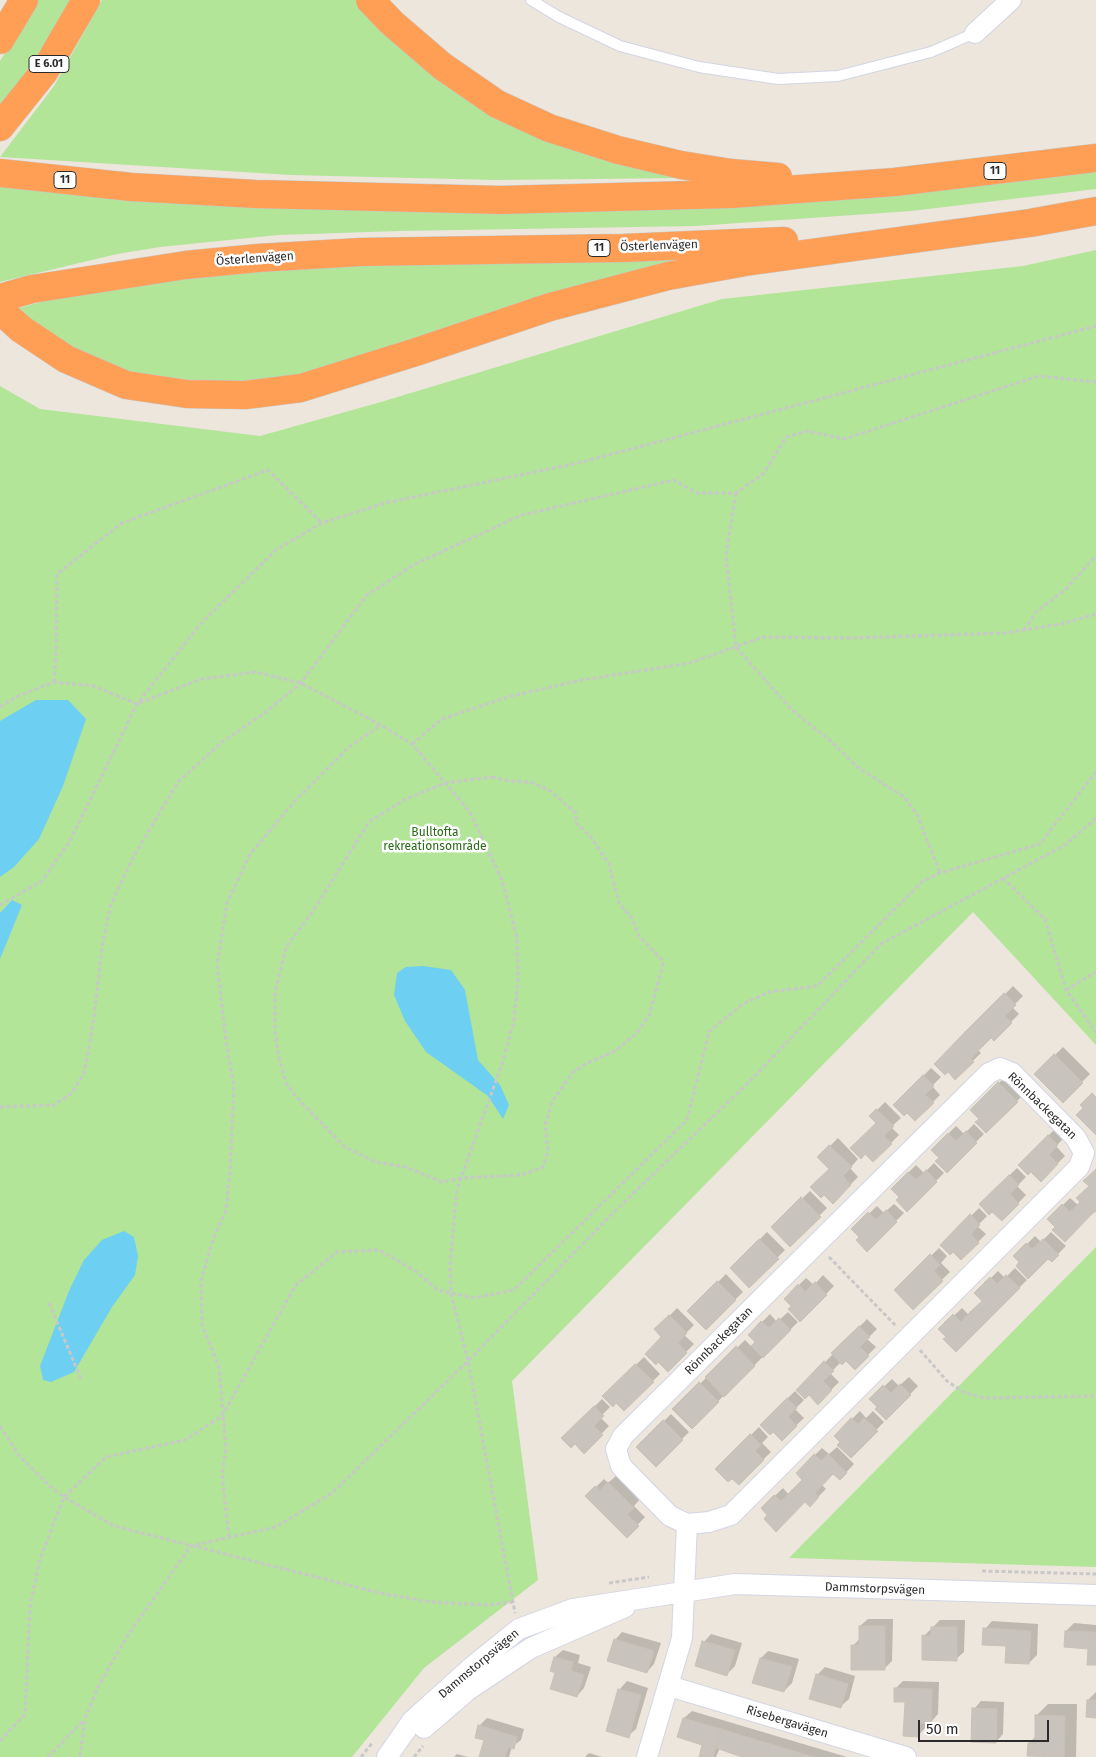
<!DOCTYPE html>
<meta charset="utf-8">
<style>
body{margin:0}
#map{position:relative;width:1096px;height:1757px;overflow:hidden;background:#ede6dc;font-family:"Fira Sans",sans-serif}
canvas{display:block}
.scale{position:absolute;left:918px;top:1720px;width:131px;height:22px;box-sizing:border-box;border:2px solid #2b2b2b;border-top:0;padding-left:6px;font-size:15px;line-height:18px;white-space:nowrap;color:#2b2b2b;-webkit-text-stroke:4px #fff;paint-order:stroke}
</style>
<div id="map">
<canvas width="1096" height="1757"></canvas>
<div class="scale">50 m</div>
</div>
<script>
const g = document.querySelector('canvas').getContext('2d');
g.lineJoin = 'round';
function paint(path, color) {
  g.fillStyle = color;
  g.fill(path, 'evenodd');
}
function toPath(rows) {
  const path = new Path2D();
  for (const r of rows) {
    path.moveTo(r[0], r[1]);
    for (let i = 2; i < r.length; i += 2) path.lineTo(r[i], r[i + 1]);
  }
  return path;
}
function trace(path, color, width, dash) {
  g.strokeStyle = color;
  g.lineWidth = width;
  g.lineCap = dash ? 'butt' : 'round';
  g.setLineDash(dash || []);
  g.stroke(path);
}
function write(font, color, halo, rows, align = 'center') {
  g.font = font + ' "Fira Sans",sans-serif';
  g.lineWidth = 5;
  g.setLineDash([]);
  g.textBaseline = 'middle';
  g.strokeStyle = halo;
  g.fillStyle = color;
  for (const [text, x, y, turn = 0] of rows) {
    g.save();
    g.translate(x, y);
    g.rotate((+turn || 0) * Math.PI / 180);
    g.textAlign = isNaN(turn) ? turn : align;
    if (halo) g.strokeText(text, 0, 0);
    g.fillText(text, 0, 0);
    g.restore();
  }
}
const green = toPath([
 [38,0,71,0,15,91,0,109,0,61],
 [102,0,359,0,401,44,684,178,495,180,291,175,0,157,54,86],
 [1096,169,1096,189,911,211,696,226,399,231,278,235,160,247,117,254,0,282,0,185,212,200],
 [1096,250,1096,1045,973,912,512,1381,538,1580,424,1668,352,1757,0,1757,0,386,40,409,260,436,381,402,722,299,1023,266],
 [704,254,386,353,273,381,159,382,92,361,12,310,80,291,240,267],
 [1096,1247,1096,1567,789,1558]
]);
const water = toPath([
 [36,700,68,700,86,719,63,786,39,839,14,867,0,877,0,721],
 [12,900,22,905,0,959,0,913],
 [423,966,451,970,465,990,478,1060,500,1085,509,1105,503,1119,488,1096,426,1052,405,1021,394,995,397,973,406,967],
 [124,1231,134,1237,138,1256,135,1275,112,1307,74,1372,51,1382,43,1380,40,1366,69,1291,84,1260,102,1240]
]);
const shadow = toPath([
 [1013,986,1023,996,1012,1007,1019,1014,994,1039,991,1036,978,1050,981,1053,955,1078,948,1071,936,1064],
 [1063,1047,1090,1074,1063,1101,1036,1074],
 [931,1068,941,1077,932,1086,940,1095,915,1120,907,1111,895,1105],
 [1007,1075,1025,1093,986,1132,980,1119,972,1110],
 [885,1102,901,1118,891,1127,899,1135,873,1161,877,1123,871,1116],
 [974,1124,984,1134,947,1171,940,1158,932,1150,956,1126,964,1134],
 [1056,1128,1065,1137,1056,1146,1065,1156,1041,1180,1031,1171,1019,1165],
 [838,1138,858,1159,850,1168,858,1177,833,1202,830,1169,819,1157],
 [934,1163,944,1173,907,1210,900,1197,892,1189,916,1165,924,1173],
 [1017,1168,1026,1177,1017,1186,1026,1195,1002,1220,992,1210,980,1204],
 [1096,1170,1096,1209,1057,1227,1049,1219,1070,1198,1078,1205,1090,1186],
 [810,1191,827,1208,790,1245,773,1227],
 [894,1204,904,1213,867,1250,860,1237,853,1229,877,1206,884,1213],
 [979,1208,987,1216,977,1226,986,1234,961,1259,953,1250,942,1245],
 [767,1232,785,1250,749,1286,732,1268],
 [1051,1232,1066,1246,1052,1260,1049,1257,1021,1263,1015,1256,1035,1236,1041,1242],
 [939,1248,947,1256,941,1263,950,1272,913,1308,896,1290],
 [1015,1268,1027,1280,956,1350,940,1329,962,1308,969,1315,983,1301,976,1293,998,1271,1005,1278],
 [726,1274,743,1292,706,1328,689,1311],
 [823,1275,834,1286,800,1320,793,1306,785,1299,806,1278,814,1285],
 [677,1308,694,1325,684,1335,694,1344,668,1370,659,1360,663,1337,656,1330],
 [788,1312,798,1322,692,1427,674,1409,745,1340,752,1347,757,1342,749,1335,770,1314,777,1322],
 [867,1319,877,1329,867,1339,876,1347,855,1368,846,1360,841,1362,830,1373,839,1382,818,1403,809,1394,798,1390],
 [644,1357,660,1374,624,1410,616,1402,604,1396],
 [909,1377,918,1386,886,1419,871,1399,892,1379,899,1386],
 [795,1391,804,1400,795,1409,804,1418,782,1439,773,1431,761,1425],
 [602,1399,610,1407,600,1417,609,1426,584,1452,575,1443,563,1438],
 [860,1411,866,1418,873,1411,884,1422,851,1456,835,1436],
 [671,1414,689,1432,656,1465,638,1447],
 [759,1427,768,1437,762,1443,771,1452,739,1483,717,1469],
 [837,1447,854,1464,840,1479,833,1472,821,1484,826,1489,810,1505,805,1501,769,1515,762,1508,783,1488,789,1495,804,1480,797,1473,822,1448,829,1454],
 [617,1475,640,1499,634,1506,645,1517,627,1536,587,1496,604,1479,608,1483],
 [868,1619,893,1619,892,1661,884,1669,853,1646,860,1638,860,1626],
 [940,1620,965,1620,964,1652,956,1659,924,1636],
 [992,1621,1038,1624,1037,1655,1029,1663,985,1629],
 [1074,1623,1096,1625,1096,1664,1089,1647,1066,1631],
 [622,1632,661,1643,654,1664,647,1672,615,1640],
 [711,1634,742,1643,735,1666,727,1674,704,1642],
 [563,1650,580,1655,578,1663,591,1667,584,1688,577,1696,557,1672,552,1670,555,1657],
 [768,1651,799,1659,792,1683,784,1691,761,1658],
 [825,1667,855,1676,849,1699,841,1706,817,1675],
 [627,1681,648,1688,636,1729,628,1736,607,1730,620,1689],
 [903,1681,939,1682,938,1714,931,1722,926,1722,925,1728,918,1736,906,1701,895,1689],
 [1096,1692,1096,1717,1088,1700],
 [981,1701,1004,1702,1003,1734,996,1742,974,1709],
 [1048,1704,1077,1704,1076,1757,1052,1757,1029,1743,1036,1736,1036,1716],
 [692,1711,847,1757,743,1757,720,1748,716,1757,700,1757,704,1744,684,1718],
 [487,1718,524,1729,521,1740,512,1747,509,1757,480,1757,486,1739,479,1726],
 [589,1753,602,1757,585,1757],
 [457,1754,468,1757,454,1757]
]);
const building = toPath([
 [1004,993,1016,1005,1005,1016,1012,1023,994,1041,991,1038,981,1048,965,1032,1004,993],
 [965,1032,981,1048,971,1059,974,1062,955,1080,948,1072,945,1075,934,1064,965,1032],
 [1054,1054,1083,1083,1063,1103,1034,1074,1054,1054],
 [923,1075,934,1086,925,1095,934,1103,915,1121,907,1113,904,1116,893,1105,923,1075],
 [998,1082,1018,1102,986,1133,975,1122,979,1119,970,1110,998,1082],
 [1092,1093,1096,1097,1096,1135,1076,1115,1083,1108,1080,1105,1092,1093],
 [876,1109,894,1126,884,1136,892,1144,873,1162,865,1154,861,1159,850,1148,876,1123,869,1116,876,1109],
 [966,1131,977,1143,947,1173,935,1161,939,1158,931,1150,948,1133,956,1141,966,1131],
 [1048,1135,1058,1145,1049,1155,1058,1164,1041,1182,1031,1172,1028,1175,1018,1165,1048,1135],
 [829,1145,852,1167,843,1176,851,1185,833,1204,824,1195,821,1198,810,1187,829,1169,817,1157,829,1145],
 [1096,1169,1096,1211,1092,1214,1076,1198,1089,1186,1083,1181,1096,1169],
 [926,1170,937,1182,907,1212,896,1200,899,1197,891,1189,908,1172,916,1180,926,1170],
 [1009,1175,1019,1185,1010,1194,1019,1204,1002,1221,992,1212,989,1215,979,1204,1009,1175],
 [801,1197,821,1217,790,1247,771,1227,801,1197],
 [1080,1202,1092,1214,1065,1242,1052,1230,1055,1227,1047,1219,1062,1204,1070,1212,1080,1202],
 [886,1210,897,1222,867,1252,856,1240,859,1237,851,1229,868,1212,876,1220,886,1210],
 [970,1214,980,1225,971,1234,979,1243,961,1260,953,1252,950,1255,940,1245,970,1214],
 [759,1239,779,1259,749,1288,730,1268,759,1239],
 [1043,1239,1059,1255,1052,1262,1048,1259,1028,1279,1016,1266,1019,1262,1013,1256,1026,1243,1032,1249,1043,1239],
 [930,1254,940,1265,934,1271,943,1281,913,1310,894,1290,930,1254],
 [1006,1275,1020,1288,983,1325,970,1312,982,1301,974,1293,990,1277,997,1284,1006,1275],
 [717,1281,736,1300,706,1330,687,1311,717,1281],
 [815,1282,827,1295,800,1322,788,1309,791,1306,784,1299,798,1284,805,1292,815,1282],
 [970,1312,983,1325,956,1352,943,1339,946,1337,938,1329,953,1314,961,1322,970,1312],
 [669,1315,687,1333,678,1343,687,1353,668,1372,658,1362,656,1365,645,1354,661,1337,654,1329,669,1315],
 [779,1318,791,1330,763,1358,751,1346,755,1342,748,1335,761,1321,769,1328,779,1318],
 [859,1326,870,1337,860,1347,869,1356,855,1370,846,1361,842,1365,831,1353,859,1326],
 [736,1346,755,1366,724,1397,705,1377,736,1346],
 [824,1361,834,1371,823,1381,832,1390,818,1405,809,1395,805,1399,796,1390,824,1361],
 [635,1364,654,1382,624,1411,616,1403,613,1407,602,1396,635,1364],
 [699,1382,719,1402,692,1429,672,1409,699,1382],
 [900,1384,911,1395,886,1420,875,1409,877,1407,869,1399,883,1385,891,1393,900,1384],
 [787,1398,797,1408,788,1417,797,1426,782,1441,773,1432,770,1435,760,1425,787,1398],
 [594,1406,604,1416,594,1426,603,1435,584,1454,575,1444,571,1448,561,1438,594,1406],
 [851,1418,858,1424,864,1418,878,1431,851,1458,837,1445,840,1442,834,1436,851,1418],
 [663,1420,683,1440,656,1467,636,1447,663,1420],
 [750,1434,761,1445,755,1451,764,1460,739,1485,732,1479,728,1482,715,1469,750,1434],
 [814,1454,821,1461,828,1454,847,1473,840,1480,833,1474,815,1493,819,1497,810,1507,792,1490,802,1480,796,1473,814,1454],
 [608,1482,634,1508,627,1514,639,1526,627,1538,585,1496,595,1486,600,1490,608,1482],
 [792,1490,805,1502,776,1532,764,1519,767,1515,761,1508,774,1495,781,1501,792,1490],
 [859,1626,885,1626,885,1670,851,1670,851,1645,859,1645,859,1626],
 [931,1627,957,1627,957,1661,922,1660,922,1635,931,1636,931,1627],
 [983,1628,1031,1631,1029,1664,1005,1663,1006,1646,982,1645,983,1628],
 [1065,1631,1096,1632,1096,1665,1087,1665,1088,1649,1064,1647,1065,1631],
 [614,1639,654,1651,647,1673,607,1661,614,1639],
 [702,1641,735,1650,727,1676,695,1666,702,1641],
 [554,1657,573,1662,571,1671,584,1675,577,1697,550,1689,555,1673,550,1671,554,1657],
 [760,1658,792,1667,784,1692,752,1683,760,1658],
 [816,1674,848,1684,841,1708,809,1699,816,1674],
 [894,1688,932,1689,931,1723,919,1723,918,1737,903,1736,905,1702,894,1702,894,1688],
 [618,1689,641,1695,629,1738,606,1731,618,1689],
 [1087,1700,1096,1700,1096,1718,1086,1717,1087,1700],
 [972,1708,997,1709,996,1743,971,1742,972,1708],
 [1035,1715,1065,1716,1064,1757,1027,1756,1028,1743,1035,1743,1035,1715],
 [683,1718,721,1729,713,1757,699,1757,702,1745,677,1737,683,1718],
 [478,1725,517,1737,514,1749,508,1747,505,1757,479,1757,484,1740,475,1738,478,1725],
 [721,1729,770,1744,766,1757,742,1757,716,1748,721,1729],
 [770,1744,814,1757,766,1757,770,1744]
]);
const path = toPath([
 [736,493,726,555,736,647,791,709,832,742,856,766,904,797,917,814,940,873],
 [1024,630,1038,610,1065,590,1096,556],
 [54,682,56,657,57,574,122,523,268,470,322,523],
 [0,707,16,697,54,682,94,686,137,704,201,679,256,672,301,683,381,725,412,744,470,812,502,880,517,938,518,980,514,1020,502,1064,457,1189,450,1266,451,1293,468,1361,515,1613],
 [412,744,442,719,508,697,582,680,690,663,763,637,852,638,1005,633,1061,624,1096,614],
 [492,777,510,781,530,782,549,790,576,813,576,823,591,837,609,864,619,903,632,918,639,936,662,960,663,965,649,1016,636,1034,615,1051,585,1064,572,1073,552,1102,545,1125,548,1152,542,1168,521,1175,461,1178,442,1182,406,1167,376,1162,345,1147,301,1102,286,1083,279,1058,275,1032,275,994,286,947,313,911,369,822,404,800,445,783,492,777],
 [1003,878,1045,919,1066,990,1096,1033],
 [0,905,42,881,70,841,137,704,202,622,276,550,322,523,385,503,578,463,1096,326],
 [1066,990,1096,972],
 [0,1107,54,1105,72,1093,84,1073,93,1024,103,941,111,904,134,856,178,782,222,742,265,713,301,683,367,595,415,564,522,515,674,480,697,493,736,493,764,473,786,437,808,431,844,439,1039,376,1096,382],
 [829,1257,896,1326],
 [49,1303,82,1381],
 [920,1350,947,1381,965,1393,985,1398,1096,1396],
 [0,1426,20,1457,51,1487,64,1497,114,1526,380,1593,431,1602,487,1605,513,1602],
 [229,1537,222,1474,226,1449,219,1367,202,1325,201,1280,214,1237,226,1211,230,1172,234,1085,227,1048,217,965,227,903,250,854,295,801,349,747,381,725],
 [982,1571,1096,1574],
 [609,1583,649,1577],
 [0,1741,25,1714,30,1606,40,1559,64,1497,106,1457,185,1440,222,1416,295,1286,337,1252,379,1250,414,1270,438,1290,474,1298,514,1290,687,1120,709,1032,743,1004,769,992,817,986,922,882,940,873,1040,844,1096,772],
 [48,1757,84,1720],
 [80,1757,85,1719,99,1685,128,1635,191,1546,276,1527,332,1493,468,1361,616,1210,749,1082,881,944,1065,845,1096,818],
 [361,1757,373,1742],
 [414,1757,423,1746]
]);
const service = toPath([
 [531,0,559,17,620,46,699,67,778,79,838,76,931,52,975,33]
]);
const minor = toPath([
 [975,33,1011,0],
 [669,1686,906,1757],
 [424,1728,468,1690,531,1648,625,1607],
 [387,1757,412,1721,473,1666,519,1629,573,1609,735,1584,1096,1595],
 [647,1757,682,1638,687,1524,709,1522,731,1515,1079,1167,1084,1153,1076,1138,1012,1073,1000,1068,989,1073,623,1436,616,1449,621,1466,670,1516,687,1524]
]);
const motorway = toPath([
 [370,0,392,23,442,66,497,104,549,128,618,150,681,165,731,173,778,177],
 [0,40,24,0],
 [0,127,44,72,86,0],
 [0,173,131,187,255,194,501,200,731,194,895,182,1096,158],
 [0,298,32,289,186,265,258,258,361,252,624,248,784,241],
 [0,310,21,329,66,359,126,385,187,394,245,395,301,388,419,351,550,307,668,276,745,262,1030,223,1096,211]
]);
const shields = [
 [49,64,40],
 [995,171,22],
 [65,180,22],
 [599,248,22]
];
const shieldNames = [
 ["E 6.01",49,64],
 ["11",995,171],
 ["11",65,180],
 ["11",599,248]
];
const streetNames = [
 ["Österlenvägen",659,246,-2],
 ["Österlenvägen",255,259,-4],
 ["Rönnbackegatan",1042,1106,44],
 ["Rönnbackegatan",719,1341,-45],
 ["Dammstorpsvägen",875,1589,2],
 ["Dammstorpsvägen",479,1664,-40],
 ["Risebergavägen",787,1722,17]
];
const parkNames = [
 ["Bulltofta",435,833],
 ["rekreationsområde",435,847]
];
paint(green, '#b2e598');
paint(water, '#6dcff2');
paint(shadow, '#0003');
paint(building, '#c8c3bc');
trace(building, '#c8c2b6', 1);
trace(service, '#d2d5e4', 12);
trace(minor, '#d2d5e4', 22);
trace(motorway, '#c8c8c8', 29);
trace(path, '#c8c8c8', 3, [4, 2.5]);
trace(service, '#fff', 10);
trace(minor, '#fff', 20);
trace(motorway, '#ff9e55', 28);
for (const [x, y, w] of shields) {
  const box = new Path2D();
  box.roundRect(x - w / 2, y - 8.5, w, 17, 4);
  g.fillStyle = '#fff';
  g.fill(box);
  trace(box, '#2b2b2b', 1);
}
write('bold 11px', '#2b2b2b', null, shieldNames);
write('12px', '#2b2b2b', '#fff', streetNames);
write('12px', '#2a6a18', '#fff', parkNames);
</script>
